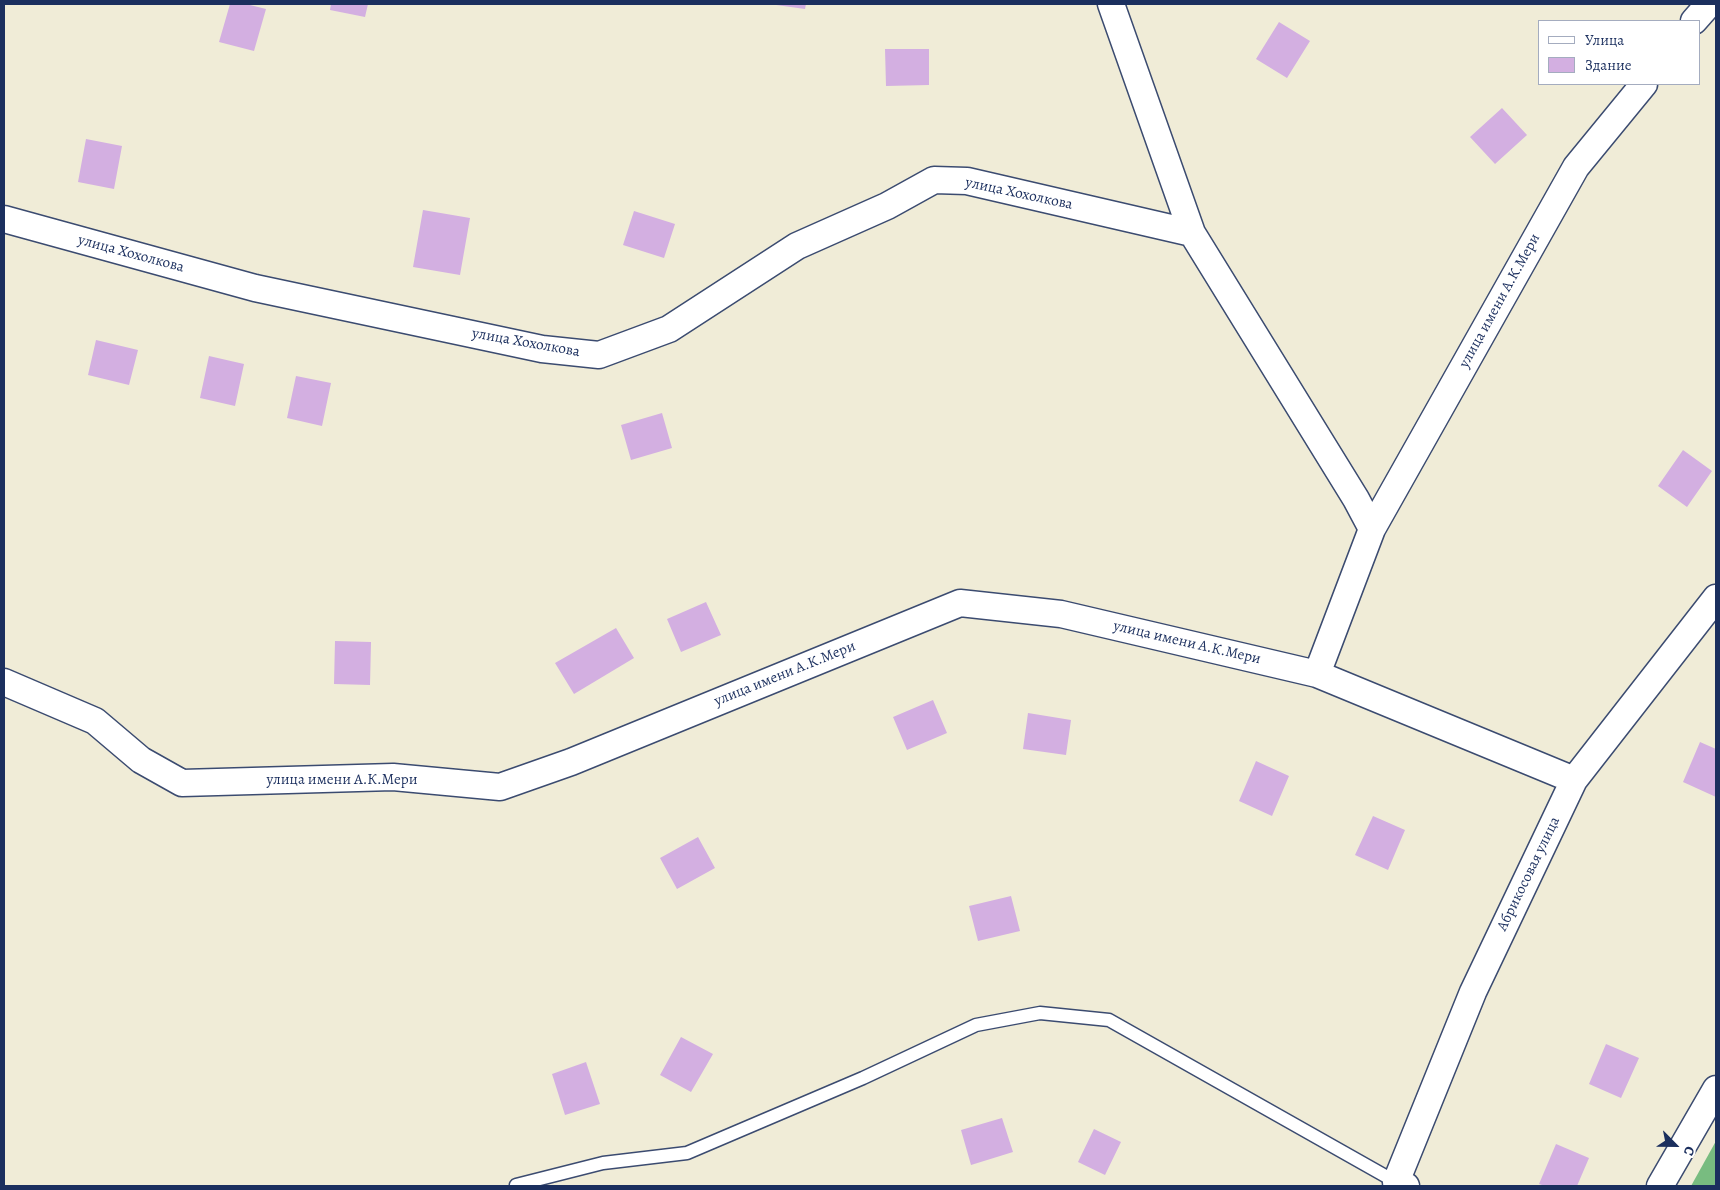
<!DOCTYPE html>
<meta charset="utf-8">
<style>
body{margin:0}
#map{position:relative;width:1720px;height:1190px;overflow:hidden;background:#f0ecd7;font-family:Alegreya,serif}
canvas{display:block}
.frame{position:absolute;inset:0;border:5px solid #1b2f5e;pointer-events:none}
.legend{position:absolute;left:1538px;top:20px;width:162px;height:65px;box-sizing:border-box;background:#fff;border:1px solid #a4acbf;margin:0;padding:6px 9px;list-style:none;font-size:15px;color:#1b2f5e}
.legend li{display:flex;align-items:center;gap:10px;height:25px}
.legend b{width:25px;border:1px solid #a4acbf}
.north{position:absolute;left:1650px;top:1120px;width:50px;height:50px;-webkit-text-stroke:4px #fff;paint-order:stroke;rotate:113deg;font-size:14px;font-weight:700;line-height:20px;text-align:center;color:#1b2f5e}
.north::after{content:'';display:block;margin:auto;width:18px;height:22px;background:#1b2f5e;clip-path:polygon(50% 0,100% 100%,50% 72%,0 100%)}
</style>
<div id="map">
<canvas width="1720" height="1190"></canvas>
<div class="frame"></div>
<ul class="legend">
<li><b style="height:6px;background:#fff"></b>Улица</li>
<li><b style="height:14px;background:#d3afe1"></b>Здание</li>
</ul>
<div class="north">С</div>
</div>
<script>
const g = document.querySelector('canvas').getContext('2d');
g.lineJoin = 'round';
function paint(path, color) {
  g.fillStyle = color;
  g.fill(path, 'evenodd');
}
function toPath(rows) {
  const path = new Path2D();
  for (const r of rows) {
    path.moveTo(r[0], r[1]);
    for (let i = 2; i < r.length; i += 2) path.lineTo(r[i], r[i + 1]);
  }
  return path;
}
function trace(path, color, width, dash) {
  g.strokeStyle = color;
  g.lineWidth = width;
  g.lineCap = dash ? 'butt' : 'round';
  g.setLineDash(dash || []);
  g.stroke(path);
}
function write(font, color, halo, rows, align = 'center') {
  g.font = font + ' Alegreya,serif';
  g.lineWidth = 4.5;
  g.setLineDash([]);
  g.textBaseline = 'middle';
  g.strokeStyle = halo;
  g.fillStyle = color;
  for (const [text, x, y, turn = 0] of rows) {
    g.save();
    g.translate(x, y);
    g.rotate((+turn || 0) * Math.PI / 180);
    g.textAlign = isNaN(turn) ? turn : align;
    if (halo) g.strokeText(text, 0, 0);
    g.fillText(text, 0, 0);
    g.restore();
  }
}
const forest = toPath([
 [1716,1141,1716,1186,1691,1186]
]);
const building = toPath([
 [230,4,246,4,266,9,254,51,219,42],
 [331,4,368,4,365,17,330,10],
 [769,4,806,4,805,9],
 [1279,22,1310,41,1287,78,1256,59],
 [885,49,929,49,929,85,886,86],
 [1502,108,1527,135,1495,164,1470,137],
 [86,139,122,146,114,189,78,182],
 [423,210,470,218,460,275,413,267],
 [634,211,675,224,664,258,623,245],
 [96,340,138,350,129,385,88,375],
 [209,356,244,364,235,406,200,398],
 [296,376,331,383,322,426,287,418],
 [662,413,672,448,631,460,621,425],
 [1683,450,1712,471,1687,507,1658,486],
 [706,602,721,635,681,652,667,619],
 [616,628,634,658,574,694,555,663],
 [335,641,371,642,370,685,334,684],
 [933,700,947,733,907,750,893,717],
 [1028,713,1071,720,1066,755,1023,749],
 [1700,742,1716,749,1716,797,1683,782],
 [1256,761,1289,776,1272,816,1239,801],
 [1373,816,1405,830,1388,870,1355,855],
 [698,837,715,868,677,889,660,858],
 [1011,896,1020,931,978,941,969,906],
 [681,1037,713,1054,691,1092,660,1075],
 [1606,1044,1639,1058,1621,1098,1589,1084],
 [586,1062,600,1104,565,1115,552,1074],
 [1002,1118,1013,1152,971,1165,961,1130],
 [1094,1129,1121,1142,1105,1175,1078,1162],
 [1556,1144,1589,1158,1577,1186,1545,1186,1539,1184]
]);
const lane = toPath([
 [516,1185,603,1163,687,1153,863,1078,976,1025,1040,1013,1109,1020,1396,1182]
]);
const street = toPath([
 [1111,4,1192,233,1356,499,1372,529,1317,674],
 [1694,21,1709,4],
 [4,219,255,288,542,349,599,355,669,329,797,246,887,206,934,180,967,181,1192,233],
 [1372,529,1576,167,1644,84],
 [4,682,95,721,141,760,182,783,393,777,500,787,571,762,960,603,1061,614,1317,674,1574,780],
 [1406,1186,1396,1182,1473,992,1574,780,1716,598],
 [1660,1186,1716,1089]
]);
const streetNames = [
 ["улица Хохолкова",1019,194,12],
 ["улица Хохолкова",131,254,15],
 ["улица имени А.К.Мери",1500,301,-61],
 ["улица Хохолкова",526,343,10],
 ["улица имени А.К.Мери",1187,643,13],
 ["улица имени А.К.Мери",785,674,-22],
 ["улица имени А.К.Мери",342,780],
 ["Абрикосовая улица",1529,874,-64]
];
paint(forest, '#78bc80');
paint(building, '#d3afe1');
trace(lane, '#3b4b70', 15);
trace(street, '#3b4b70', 29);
trace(lane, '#fff', 12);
trace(street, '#fff', 26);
write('15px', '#1b2f5e', '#fff', streetNames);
</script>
